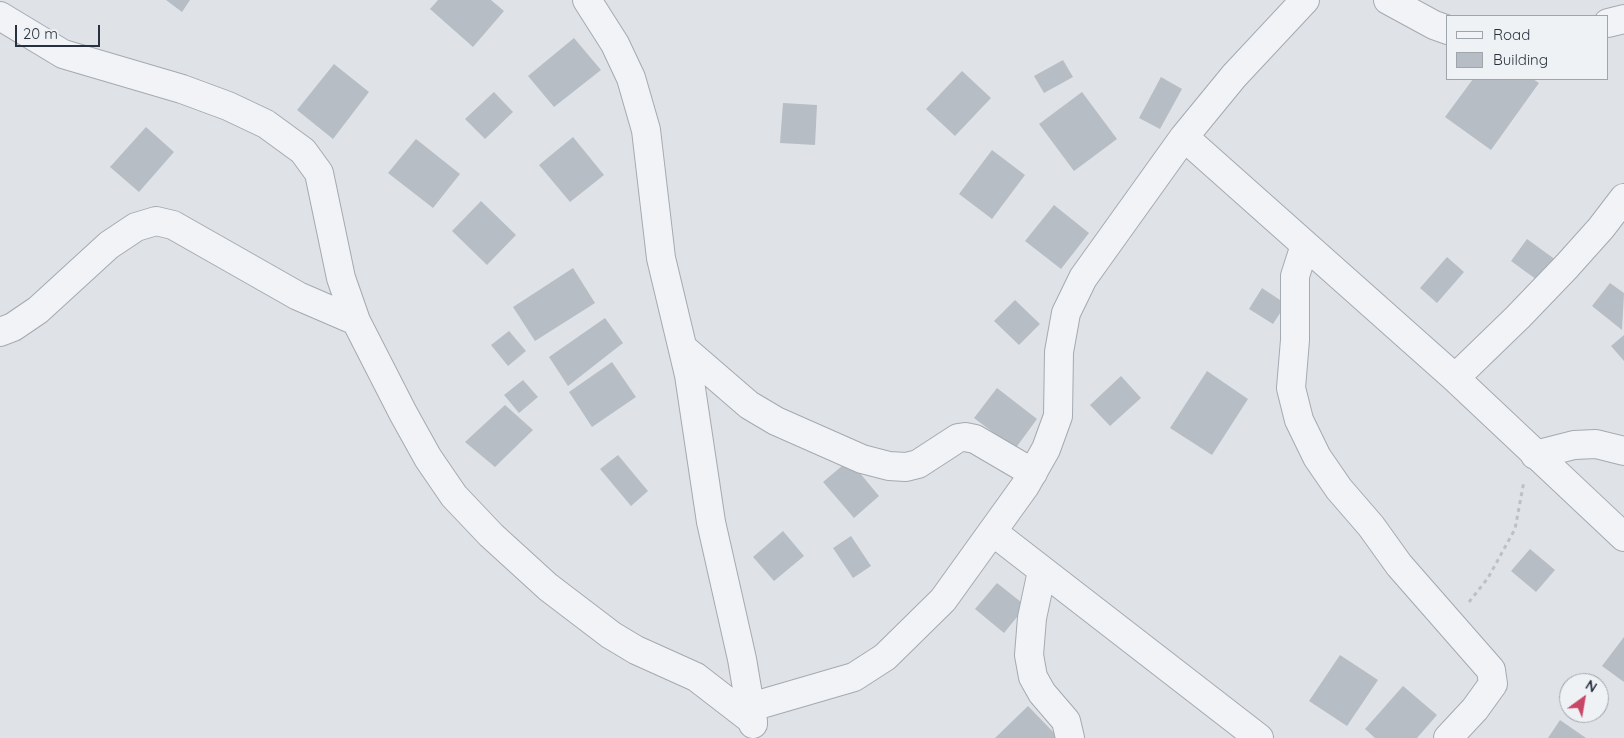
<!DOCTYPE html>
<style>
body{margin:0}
#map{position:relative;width:1624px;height:738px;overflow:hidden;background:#dfe3e8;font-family:Quicksand,sans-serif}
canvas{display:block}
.legend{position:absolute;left:1446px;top:15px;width:162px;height:65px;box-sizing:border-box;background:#eef2f5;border:1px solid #9fa5ac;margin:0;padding:6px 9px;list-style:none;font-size:15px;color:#28323e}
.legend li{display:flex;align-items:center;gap:10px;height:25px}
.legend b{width:25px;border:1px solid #9fa5ac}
.north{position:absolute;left:1559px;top:673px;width:50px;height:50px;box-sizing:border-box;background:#eef2f5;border:1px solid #9fa5ac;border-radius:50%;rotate:32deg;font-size:14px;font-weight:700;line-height:20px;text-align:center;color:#28323e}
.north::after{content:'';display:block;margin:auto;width:18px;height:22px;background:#c94766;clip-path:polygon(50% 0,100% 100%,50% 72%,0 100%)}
.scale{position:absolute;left:15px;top:25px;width:85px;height:22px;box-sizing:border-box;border:2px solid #28323e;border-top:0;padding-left:6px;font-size:15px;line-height:18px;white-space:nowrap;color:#28323e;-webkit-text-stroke:4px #eef2f5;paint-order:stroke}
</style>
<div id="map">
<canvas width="1624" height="738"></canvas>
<ul class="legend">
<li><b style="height:6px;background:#f1f3f6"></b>Road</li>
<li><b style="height:14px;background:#b6bdc4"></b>Building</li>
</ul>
<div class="north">N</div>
<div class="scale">20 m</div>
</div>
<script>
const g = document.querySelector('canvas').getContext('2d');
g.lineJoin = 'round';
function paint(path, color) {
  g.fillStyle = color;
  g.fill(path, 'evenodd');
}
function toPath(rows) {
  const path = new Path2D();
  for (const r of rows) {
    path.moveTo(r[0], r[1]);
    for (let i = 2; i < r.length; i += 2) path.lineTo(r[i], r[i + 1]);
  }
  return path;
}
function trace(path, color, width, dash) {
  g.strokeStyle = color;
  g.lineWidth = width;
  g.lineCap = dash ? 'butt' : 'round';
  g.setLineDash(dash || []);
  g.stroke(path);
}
const building = toPath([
 [166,0,190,0,182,12],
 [438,0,491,0,504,11,473,47,430,9],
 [574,38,601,70,554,107,528,76],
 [1063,60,1073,77,1044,93,1034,76],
 [334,64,369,92,333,139,297,110],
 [962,71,991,98,955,136,926,109],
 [1161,77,1182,89,1160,129,1139,118],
 [1473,79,1533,79,1539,83,1491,150,1445,117],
 [494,92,513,112,485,139,465,119],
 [1082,92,1117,139,1074,171,1039,124],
 [783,103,817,105,815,145,780,143],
 [146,127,174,152,139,192,110,167],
 [573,137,604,175,570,202,539,165],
 [416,139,460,174,433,208,388,173],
 [992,150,1025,175,992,219,959,194],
 [481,201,516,235,487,265,452,231],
 [1054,205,1089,233,1061,269,1025,241],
 [1527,239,1560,263,1544,285,1511,261],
 [1447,257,1464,272,1437,303,1420,288],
 [573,268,595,303,535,341,513,307],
 [1610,283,1624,293,1622,330,1592,306],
 [1262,288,1286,304,1273,324,1249,309],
 [1015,300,1040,324,1019,345,994,321],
 [605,318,623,343,568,386,549,357],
 [509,331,526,351,508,366,491,345],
 [1624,335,1624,361,1611,346],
 [612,362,636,397,592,427,569,392],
 [1207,371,1248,399,1212,455,1170,428],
 [1121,376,1141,398,1110,426,1090,405],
 [523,380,538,397,519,413,504,395],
 [997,388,1037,419,1015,449,974,418],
 [505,405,533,430,495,467,465,442],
 [618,455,648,491,631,506,600,469],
 [849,460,879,496,854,518,823,482],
 [783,531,804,556,774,581,753,557],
 [851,536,871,566,853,578,833,548],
 [1530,549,1555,570,1536,592,1511,571],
 [997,583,1026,606,1004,633,975,609],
 [1624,637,1624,682,1602,666],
 [1340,655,1378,680,1347,726,1309,701],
 [1403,686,1437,715,1417,738,1375,738,1365,729],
 [1028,706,1059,738,995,738],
 [1560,720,1586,738,1548,738]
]);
const path = toPath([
 [1469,602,1488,578,1515,529,1524,481]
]);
const minor = toPath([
 [587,0,615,44,631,78,646,130,661,258,689,375,711,522,742,659,753,724],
 [1388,0,1434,25,1448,30],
 [0,16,63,54,182,89,228,106,266,124,303,151,319,173,341,278,356,321,403,413,428,458,454,496,491,535,548,587,611,635,636,650,696,677,753,721],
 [1608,23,1624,19],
 [1184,137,1455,378,1624,537],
 [1305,245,1295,276,1295,340,1291,388,1299,420,1317,457,1339,489,1371,526,1399,565,1491,670,1493,684,1475,709,1448,738],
 [0,332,13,327,38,310,109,245,136,227,156,221,173,225,298,296,356,321],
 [683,348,749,405,776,421,862,459,889,466,906,467,918,464,958,438,965,437,975,439,1033,473],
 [1455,378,1518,317,1567,266,1601,228,1624,198],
 [1535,455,1574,445,1596,444,1624,451],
 [993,532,1259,738],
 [1042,571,1032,618,1029,655,1033,677,1042,693,1066,721,1070,738],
 [751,707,854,677,885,657,943,600,1025,486,1046,449,1058,416,1059,352,1066,313,1083,278,1184,137,1234,76,1305,0]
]);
paint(building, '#b6bdc4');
trace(minor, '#a4aab2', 30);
trace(path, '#bdc1c6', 3, [4, 4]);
trace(minor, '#f1f3f6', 28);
</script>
